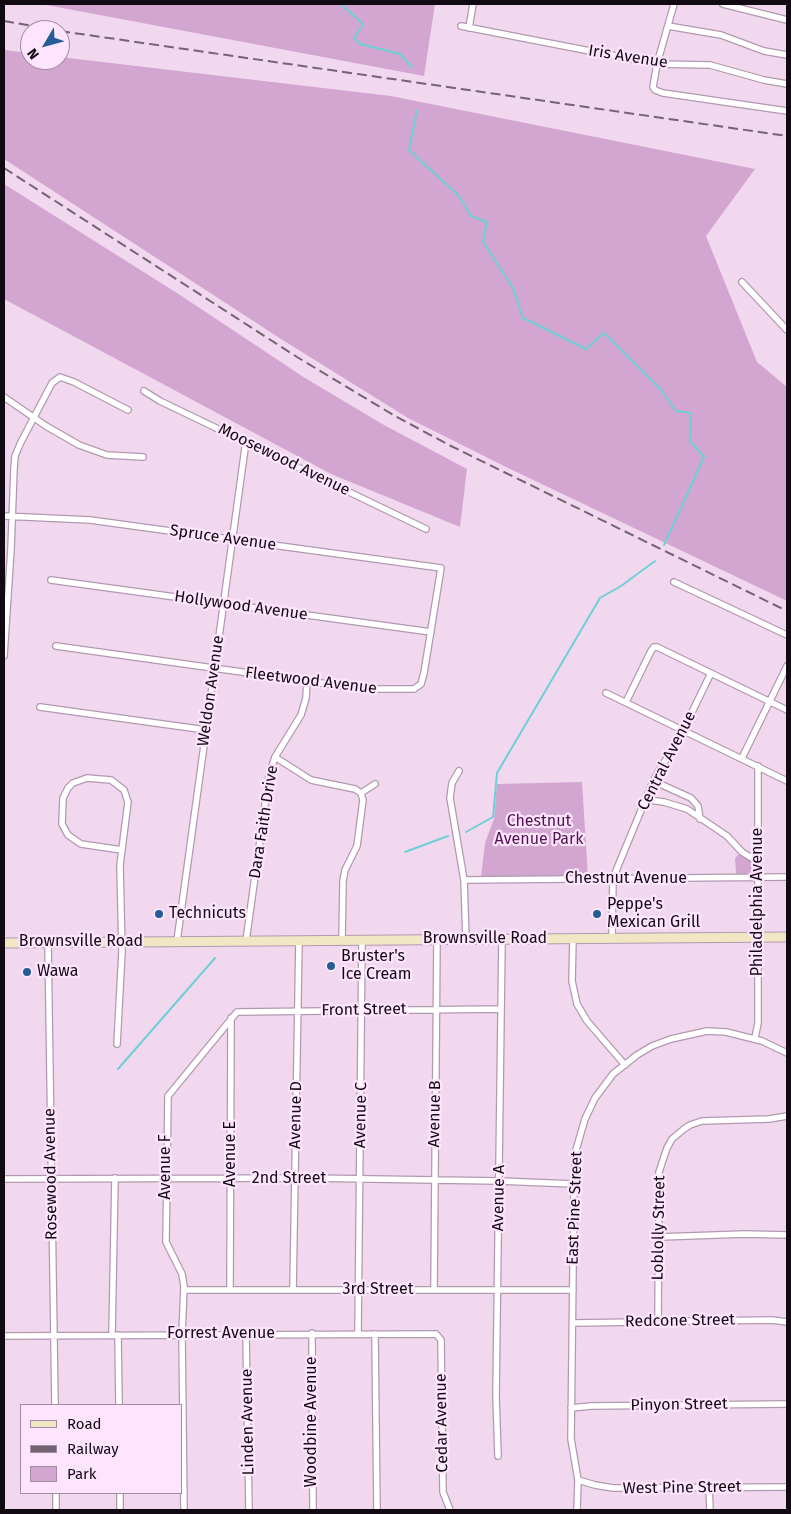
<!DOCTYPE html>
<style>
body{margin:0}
#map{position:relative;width:791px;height:1514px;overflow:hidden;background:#f1d8ef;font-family:"Fira Sans",sans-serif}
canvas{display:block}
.frame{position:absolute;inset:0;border:5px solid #120a12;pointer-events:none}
.legend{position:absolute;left:20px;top:1404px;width:162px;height:90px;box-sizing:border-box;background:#fee5fd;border:1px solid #a08d9f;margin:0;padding:6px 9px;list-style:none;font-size:15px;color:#120a12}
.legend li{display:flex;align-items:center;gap:10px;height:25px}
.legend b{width:25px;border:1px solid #a08d9f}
.north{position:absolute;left:20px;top:20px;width:50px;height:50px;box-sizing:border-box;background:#fee5fd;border:1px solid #a08d9f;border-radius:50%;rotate:233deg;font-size:14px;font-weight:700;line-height:20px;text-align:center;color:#120a12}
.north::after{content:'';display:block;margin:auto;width:18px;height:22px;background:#255e96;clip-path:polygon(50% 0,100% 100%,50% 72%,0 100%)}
</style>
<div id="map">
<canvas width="791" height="1514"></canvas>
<div class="frame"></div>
<ul class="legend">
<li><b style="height:6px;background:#f2e7c4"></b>Road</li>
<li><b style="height:6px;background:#746473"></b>Railway</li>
<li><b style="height:14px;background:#d3a6d1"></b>Park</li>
</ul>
<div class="north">N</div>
</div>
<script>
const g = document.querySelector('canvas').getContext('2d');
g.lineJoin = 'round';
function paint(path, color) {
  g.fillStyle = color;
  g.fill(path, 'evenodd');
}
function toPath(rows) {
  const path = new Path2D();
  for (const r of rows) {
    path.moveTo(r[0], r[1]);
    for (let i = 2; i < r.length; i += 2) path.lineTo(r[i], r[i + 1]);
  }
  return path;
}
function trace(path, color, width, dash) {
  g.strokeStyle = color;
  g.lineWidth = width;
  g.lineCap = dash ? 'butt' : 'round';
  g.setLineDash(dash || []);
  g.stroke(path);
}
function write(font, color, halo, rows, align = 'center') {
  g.font = font + ' "Fira Sans",sans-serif';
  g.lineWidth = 4.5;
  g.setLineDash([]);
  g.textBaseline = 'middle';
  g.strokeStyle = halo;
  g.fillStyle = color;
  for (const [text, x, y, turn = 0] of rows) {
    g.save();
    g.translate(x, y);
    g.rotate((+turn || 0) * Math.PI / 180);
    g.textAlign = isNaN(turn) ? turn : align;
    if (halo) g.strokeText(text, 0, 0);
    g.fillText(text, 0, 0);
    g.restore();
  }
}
const green = toPath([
 [41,4,435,4,424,76],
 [4,50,30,53,30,60,60,60,60,57,391,96,755,169,706,236,757,362,787,387,787,601,506,467,408,418,281,339,4,159],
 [4,184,177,293,305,378,384,425,467,469,460,527,331,474,4,299],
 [582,782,588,877,481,877,485,843,494,819,497,784],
 [740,853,754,863,754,869,751,874,736,874,735,858]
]);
const stream = toPath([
 [341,4,363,24,354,38,360,44,400,54,412,67],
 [417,110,409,150,459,196,471,216,487,222,483,242,513,288,523,318,586,349,604,333,661,390,676,411,691,413,690,441,704,457,664,545],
 [466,832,493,817,497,773,600,598,621,586,655,561],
 [405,852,448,836],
 [118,1069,215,958]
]);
const street = toPath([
 [674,4,657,64,653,87,655,90,663,93,787,111],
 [723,4,787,20],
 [461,26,657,64,710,65,764,80,787,84],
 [668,26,721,35,764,51,787,55],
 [469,28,473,4],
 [742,282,787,330],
 [144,391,160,401,426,529],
 [4,397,46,426,79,445,107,455,143,457],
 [4,516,90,520,441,568,424,673,421,684,414,689,367,689,349,687,56,646],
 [51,580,431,632],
 [674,582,787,635],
 [4,656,11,549,14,469,15,456,21,442,52,383,60,377,74,382,128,410],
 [606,693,787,781],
 [626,702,651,651,654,647,657,647,787,710],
 [40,707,206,730],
 [275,757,311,780,355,789,361,793],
 [742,758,787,666],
 [459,771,452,783,450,798,464,880,466,939],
 [652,784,660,784,691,798,698,806,700,819],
 [361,793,375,784],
 [644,804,649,800,664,802,687,809,727,836,742,852,758,862],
 [464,880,787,877],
 [573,938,572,981,577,1004,587,1021,625,1065],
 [612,938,613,879,618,866,652,784,658,772,678,741,711,673],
 [342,940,343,881,345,870,357,846,363,800,361,793],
 [177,941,246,441],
 [246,941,269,776,275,757,301,715,306,698,307,681],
 [48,942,55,1405],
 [755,1038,758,1023,758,766],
 [117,1044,122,952,120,865,128,802,124,790,111,780,87,778,73,783,68,788,63,798,62,824,68,835,81,844,122,850],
 [4,1179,307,1178,499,1181,574,1184],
 [659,1237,745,1234,787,1235],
 [184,1290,573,1290],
 [230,1290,231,1018],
 [293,1290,299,940],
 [434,1290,437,939],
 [658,1322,659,1172,667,1148,672,1139,684,1129,690,1125,702,1121,769,1119,787,1116],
 [573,1323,772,1320,787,1322],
 [312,1333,313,1510],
 [246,1334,249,1510],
 [358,1334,362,940],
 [375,1334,377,1510],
 [112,1335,115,1178],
 [118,1335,119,1405],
 [4,1336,436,1334,441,1340,443,1492,450,1510],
 [571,1408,591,1406,787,1404],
 [498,1456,496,1396,502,939],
 [578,1480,595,1485,613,1488,787,1487],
 [709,1488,710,1510],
 [56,1493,56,1510],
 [120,1510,120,1493],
 [184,1510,182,1334,184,1286,182,1274,166,1242,168,1096,237,1012,500,1009],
 [577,1510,578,1480,571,1439,574,1184,576,1150,585,1119,595,1098,613,1074,637,1055,652,1046,671,1039,707,1031,726,1032,762,1041,787,1053]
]);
const secondary = toPath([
 [4,943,787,937]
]);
const rail = toPath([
 [4,21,56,30],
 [60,31,787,136],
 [4,168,297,357,395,416,451,446,787,611]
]);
const markers = [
 [159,914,5,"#255e96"],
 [597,914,5,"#255e96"],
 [331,966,5,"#255e96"],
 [27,972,5,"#255e96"]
];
const streetNames = [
 ["Iris Avenue",628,57,9],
 ["Moosewood Avenue",284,460,26],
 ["Spruce Avenue",223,538,8],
 ["Hollywood Avenue",241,606,8],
 ["Fleetwood Avenue",311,681,7],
 ["Weldon Avenue",211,691,-82],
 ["Central Avenue",667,761,-63],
 ["Dara Faith Drive",264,822,-81],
 ["Chestnut Avenue",626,879],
 ["Philadelphia Avenue",758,902,-90],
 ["Brownsville Road",485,939],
 ["Brownsville Road",81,942],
 ["Front Street",364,1010,-1],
 ["Avenue B",435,1114,-89],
 ["Avenue D",296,1115,-89],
 ["Avenue C",361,1115,-89],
 ["Avenue E",231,1154,-90],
 ["Avenue F",166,1167,-90],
 ["Rosewood Avenue",51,1174,-91],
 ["2nd Street",289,1179],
 ["Avenue A",499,1198,-89],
 ["East Pine Street",575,1208,-88],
 ["Loblolly Street",659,1228,-89],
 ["3rd Street",378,1290],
 ["Redcone Street",680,1321,-1],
 ["Forrest Avenue",221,1334],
 ["Pinyon Street",679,1405,-1],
 ["Linden Avenue",248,1422,-91],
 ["Woodbine Avenue",312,1422,-90],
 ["Cedar Avenue",442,1423,-91],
 ["West Pine Street",682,1488,-1]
];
const parkNames = [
 ["Chestnut",539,822],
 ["Avenue Park",539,840]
];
const poiNames = [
 ["Peppe's",607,905],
 ["Mexican Grill",607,923],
 ["Technicuts",169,914],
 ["Bruster's",341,957],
 ["Ice Cream",341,975],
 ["Wawa",37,972]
];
paint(green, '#d3a6d1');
trace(stream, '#6ed0d6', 2);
trace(street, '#b199af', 8);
trace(secondary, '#b199af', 11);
trace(street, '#fff', 5.5);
trace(secondary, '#f2e7c4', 9);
trace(rail, '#746473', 2, [10, 5]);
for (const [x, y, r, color] of markers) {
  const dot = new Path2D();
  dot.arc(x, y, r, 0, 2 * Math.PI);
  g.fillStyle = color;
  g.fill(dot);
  trace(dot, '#fee5fd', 2);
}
write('16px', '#120a12', '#fee5fd', streetNames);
write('16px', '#501151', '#fee5fd', parkNames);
write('16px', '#120a12', '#fee5fd', poiNames, 'left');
</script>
